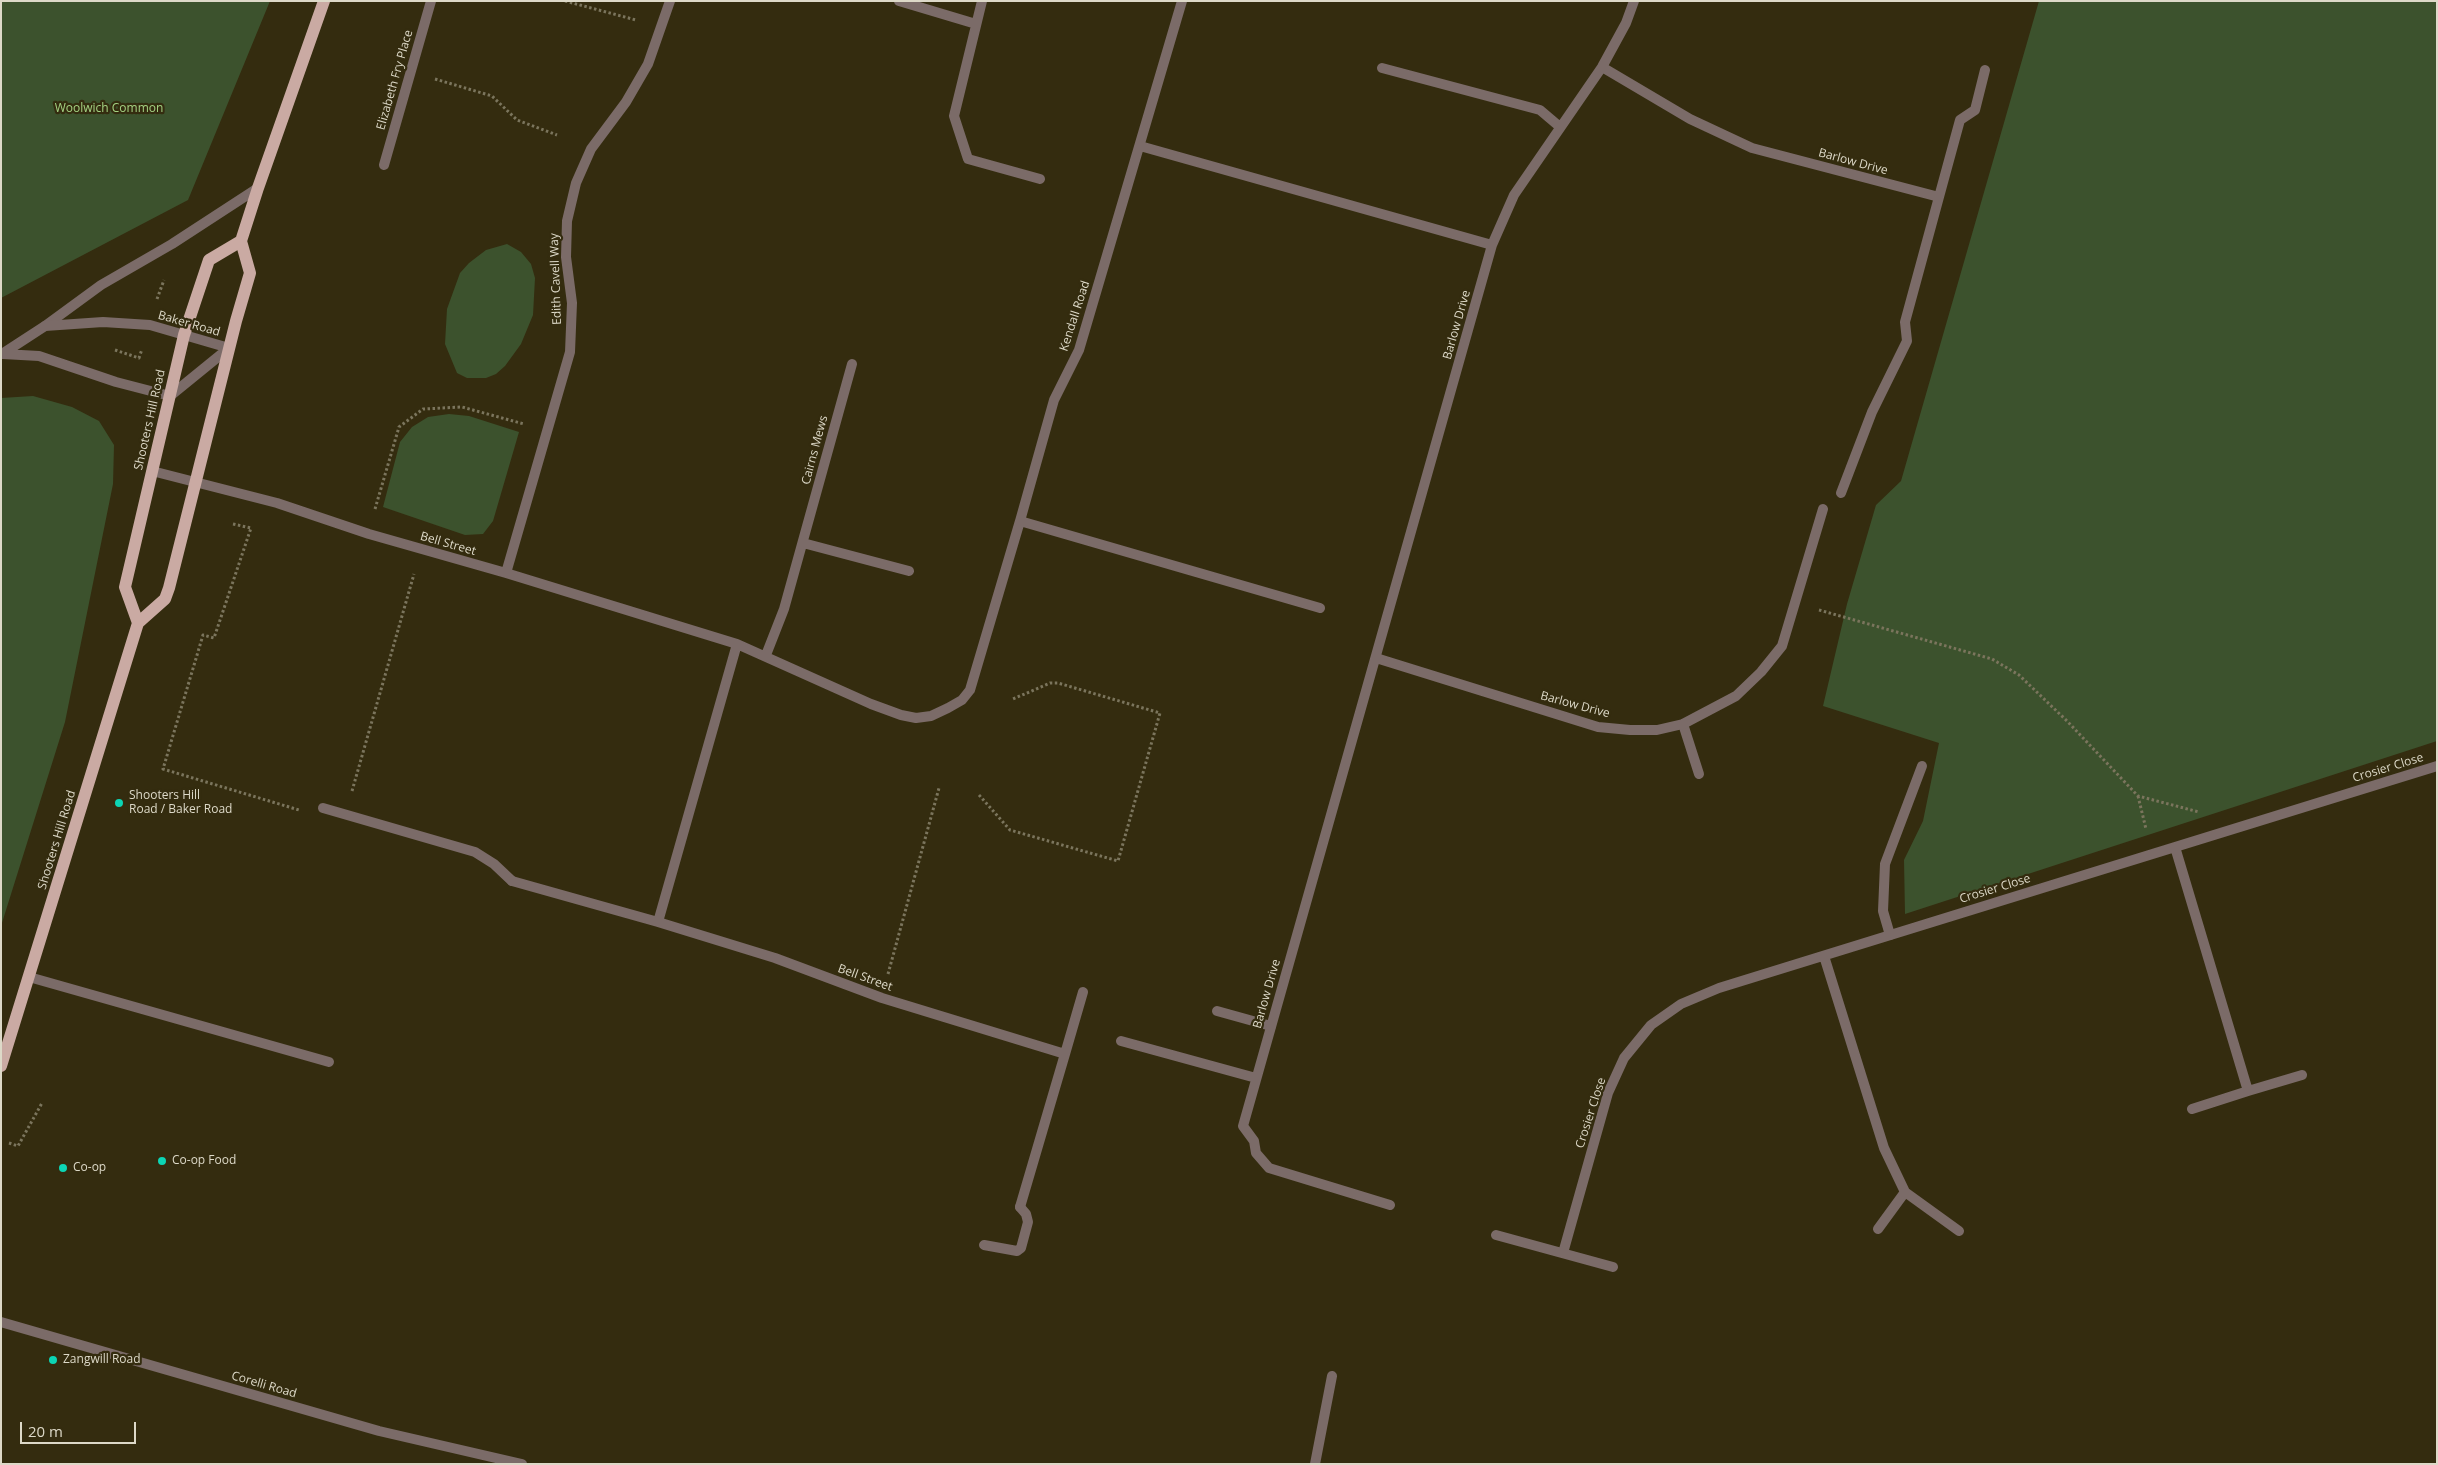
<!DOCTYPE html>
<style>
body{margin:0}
#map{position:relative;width:2438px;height:1465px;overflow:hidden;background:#342c0f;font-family:"Open Sans",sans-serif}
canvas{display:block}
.frame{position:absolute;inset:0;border:2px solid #ddd9c8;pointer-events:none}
.scale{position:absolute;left:20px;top:1422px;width:116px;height:22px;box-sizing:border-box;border:2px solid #ddd9c8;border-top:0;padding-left:6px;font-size:15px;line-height:18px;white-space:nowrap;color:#ddd9c8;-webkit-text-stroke:4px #342c0f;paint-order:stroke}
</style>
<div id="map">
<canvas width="2438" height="1465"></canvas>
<div class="frame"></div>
<div class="scale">20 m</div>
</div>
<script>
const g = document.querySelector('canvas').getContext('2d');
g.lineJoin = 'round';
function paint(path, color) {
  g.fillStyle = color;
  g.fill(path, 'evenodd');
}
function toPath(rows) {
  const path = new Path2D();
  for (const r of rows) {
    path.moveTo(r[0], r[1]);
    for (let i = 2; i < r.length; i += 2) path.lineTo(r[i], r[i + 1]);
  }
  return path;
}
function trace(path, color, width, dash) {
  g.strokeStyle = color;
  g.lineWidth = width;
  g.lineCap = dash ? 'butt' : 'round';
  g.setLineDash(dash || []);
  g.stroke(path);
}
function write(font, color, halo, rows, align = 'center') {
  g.font = font + ' "Open Sans",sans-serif';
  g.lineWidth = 4.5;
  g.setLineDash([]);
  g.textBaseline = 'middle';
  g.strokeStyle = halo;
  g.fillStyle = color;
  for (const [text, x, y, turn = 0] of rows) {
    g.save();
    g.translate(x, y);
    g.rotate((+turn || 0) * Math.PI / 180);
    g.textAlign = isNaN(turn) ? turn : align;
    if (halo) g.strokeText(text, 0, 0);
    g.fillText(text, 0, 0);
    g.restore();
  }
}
const green = toPath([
 [1,1,270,1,188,200,1,298],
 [2039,1,2437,1,2437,741,1905,914,1904,860,1923,821,1939,743,1823,706,1847,604,1876,505,1901,481],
 [507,244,521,252,531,264,535,278,533,315,521,344,505,366,496,374,486,378,467,378,457,373,445,344,447,309,460,273,469,263,486,250],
 [33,396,72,407,99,421,114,445,113,484,65,722,1,926,1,398],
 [449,414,469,416,519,432,493,521,483,534,465,535,383,507,400,442,412,427,428,417]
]);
const path = toPath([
 [565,1,636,20],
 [435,79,492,96,517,120,557,135],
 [157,299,164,280],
 [115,350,139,358,142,349],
 [375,509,399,427,423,409,462,407,524,424],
 [233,524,251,528,214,638,203,635,163,769,299,810],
 [1819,610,1992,659,2019,675,2067,721,2138,796,2199,812],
 [352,791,414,574],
 [979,795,1010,830,1118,861,1160,713,1058,683,1050,683,1013,699],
 [2138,796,2146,829],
 [888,974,939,788],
 [9,1143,18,1146,42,1103]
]);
const lane = toPath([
 [45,326,101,285,172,244,258,188],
 [1683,724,1699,774],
 [323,808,475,852,494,864,512,881],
 [1890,935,1883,911,1885,864,1922,766],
 [29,977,329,1062],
 [1217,1011,1271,1026],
 [984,1245,1017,1251,1021,1248,1028,1222,1026,1214,1020,1207]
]);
const street = toPath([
 [899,1,976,24],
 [982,1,954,116,968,159,1040,179],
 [1602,67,1690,119,1752,148,1939,197,1960,120,1975,110,1985,70],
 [1382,68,1540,110,1560,127],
 [1140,146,1492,245],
 [384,165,431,1],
 [2,354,45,326,103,322,150,325,229,348],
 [3,354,39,356,116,382,170,396,229,348],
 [152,471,277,503,369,534,506,573,737,644,871,704,901,715,916,718,931,716,948,708,962,700,970,690,1020,521,1320,608],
 [1841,493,1872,412,1907,341,1905,322,1939,197],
 [1020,521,1054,400,1079,350,1182,1],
 [803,543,909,571],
 [506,573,570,352,572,303,566,257,567,221,576,183,591,149,626,102,648,64,670,1],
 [737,644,658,922,775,958,882,998,1065,1054,1083,992],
 [766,655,784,609,852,364],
 [1376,658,1598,727,1630,730,1657,730,1683,724,1736,696,1761,672,1782,646,1823,509],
 [2175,847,2248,1091,2302,1075],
 [512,881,658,922],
 [1824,956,1884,1148,1905,1192,1959,1231],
 [1121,1041,1256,1078],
 [2192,1109,2248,1091],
 [1390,1205,1269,1168,1256,1153,1254,1141,1243,1126,1492,245,1514,195,1602,67,1626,23,1634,1],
 [1020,1207,1065,1054],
 [1878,1229,1905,1192],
 [1496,1235,1613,1267],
 [1563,1253,1608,1093,1624,1058,1651,1025,1681,1004,1719,988,2437,766],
 [1,1322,379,1431,522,1464],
 [1315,1464,1332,1376]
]);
const primary = toPath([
 [138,623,125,587,184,335,209,260,241,241],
 [1,1066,138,623,165,599,169,588,236,321,250,273,241,241,258,188,324,1]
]);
const markers = [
 [119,803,5,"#0cd5b5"],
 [162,1161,5,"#0cd5b5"],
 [63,1168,5,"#0cd5b5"],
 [53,1360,5,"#0cd5b5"]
];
const streetNames = [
 ["Elizabeth Fry Place",395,80,-74],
 ["Barlow Drive",1853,162,15],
 ["Edith Cavell Way",556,279,-92],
 ["Kendall Road",1075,316,-72],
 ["Baker Road",189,324,16],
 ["Barlow Drive",1457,325,-74],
 ["Shooters Hill Road",150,420,-77],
 ["Cairns Mews",815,450,-75],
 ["Bell Street",448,544,16],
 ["Barlow Drive",1575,705,15],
 ["Crosier Close",2388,768,-17],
 ["Shooters Hill Road",57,840,-73],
 ["Crosier Close",1995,889,-17],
 ["Bell Street",865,978,20],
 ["Barlow Drive",1267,994,-74],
 ["Crosier Close",1591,1113,-72],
 ["Corelli Road",264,1385,16]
];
const parkNames = [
 ["Woolwich Common",109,109]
];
const poiNames = [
 ["Shooters Hill",129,796],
 ["Road / Baker Road",129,810],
 ["Co-op Food",172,1161],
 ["Co-op",73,1168],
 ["Zangwill Road",63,1360]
];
paint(green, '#3c522d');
trace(path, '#7b755d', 3, [2.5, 2.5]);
trace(lane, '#7b6b68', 10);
trace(street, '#7b6b68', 10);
trace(primary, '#caaaa3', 12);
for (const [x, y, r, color] of markers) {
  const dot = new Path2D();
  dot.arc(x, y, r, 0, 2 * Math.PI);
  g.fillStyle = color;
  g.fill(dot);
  trace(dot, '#342c0f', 2);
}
write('12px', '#ddd9c8', '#342c0f', streetNames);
write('12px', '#a4d283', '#342c0f', parkNames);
write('12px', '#ddd9c8', '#342c0f', poiNames, 'left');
</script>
